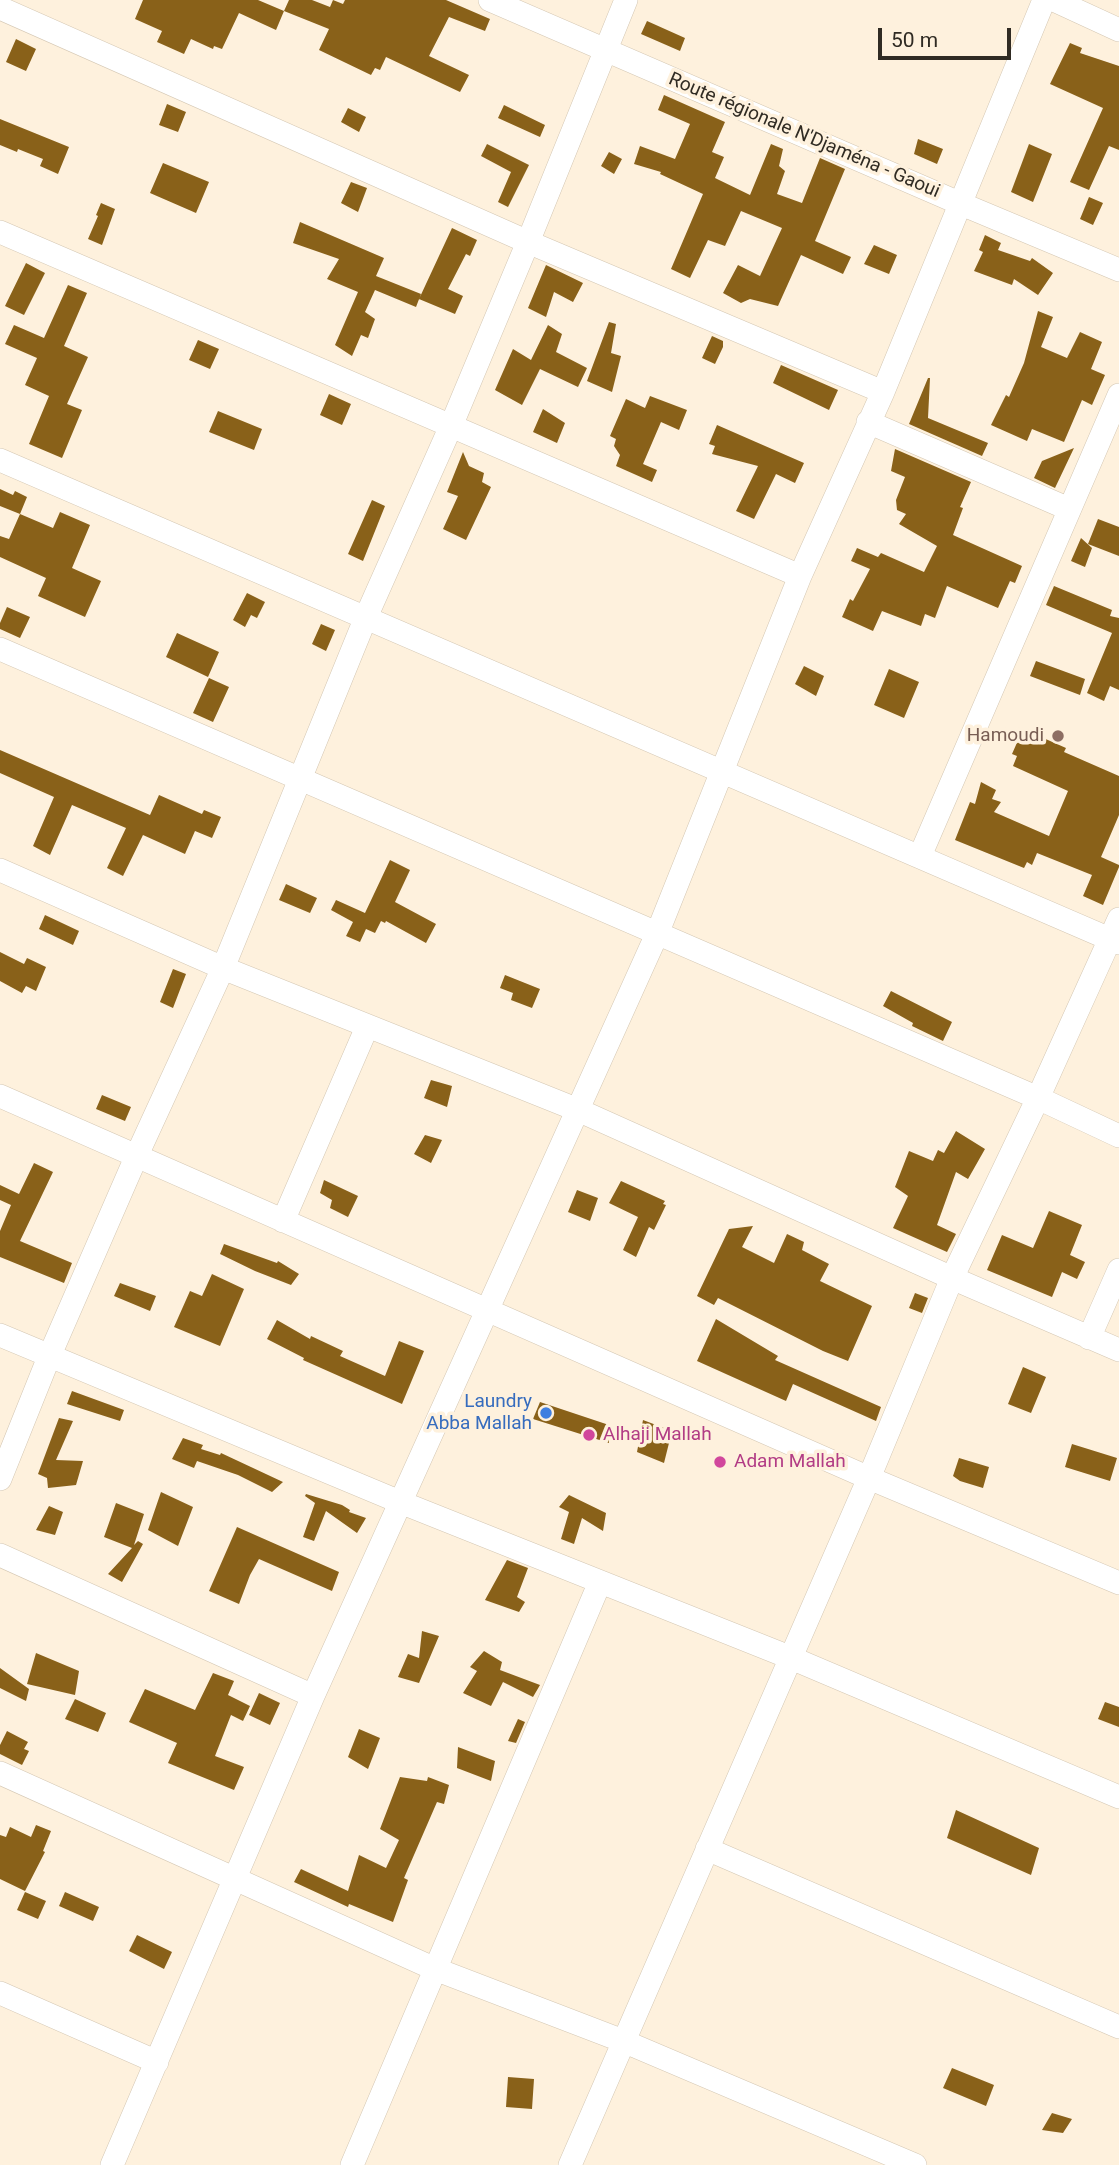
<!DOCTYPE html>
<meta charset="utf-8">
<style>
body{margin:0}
#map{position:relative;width:1119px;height:2165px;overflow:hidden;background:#fef1dd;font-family:Roboto,sans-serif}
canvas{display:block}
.scale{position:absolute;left:878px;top:28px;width:133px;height:32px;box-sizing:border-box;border:4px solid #302b23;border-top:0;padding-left:9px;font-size:21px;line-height:24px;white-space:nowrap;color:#302b23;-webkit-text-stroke:5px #fef1dd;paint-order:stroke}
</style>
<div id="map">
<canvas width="1119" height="2165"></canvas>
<div class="scale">50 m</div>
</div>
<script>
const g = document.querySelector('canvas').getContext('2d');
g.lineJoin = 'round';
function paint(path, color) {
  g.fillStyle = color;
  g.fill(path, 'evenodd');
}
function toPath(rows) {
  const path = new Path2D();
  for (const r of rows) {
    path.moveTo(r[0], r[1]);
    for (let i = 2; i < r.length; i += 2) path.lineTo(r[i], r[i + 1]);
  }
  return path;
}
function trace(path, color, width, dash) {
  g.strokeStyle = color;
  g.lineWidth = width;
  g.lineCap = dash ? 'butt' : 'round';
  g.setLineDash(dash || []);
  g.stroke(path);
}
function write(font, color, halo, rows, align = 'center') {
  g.font = font + ' Roboto,sans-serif';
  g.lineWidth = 7;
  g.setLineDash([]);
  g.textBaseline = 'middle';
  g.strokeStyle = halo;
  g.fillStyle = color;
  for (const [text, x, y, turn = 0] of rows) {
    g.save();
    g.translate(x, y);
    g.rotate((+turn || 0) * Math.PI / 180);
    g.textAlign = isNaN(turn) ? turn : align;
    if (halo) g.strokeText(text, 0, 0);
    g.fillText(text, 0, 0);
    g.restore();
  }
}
const building = toPath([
 [143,0,258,0,284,11,276,30,239,13,222,49,214,46,213,49,191,39,184,54,157,42,162,31,135,19],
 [289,0,312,0,330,7,333,0,343,4,345,0,446,0,490,19,485,31,449,17,429,56,469,75,460,92,386,57,380,70,375,68,371,75,319,50,329,29,284,11],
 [647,21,685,38,680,51,641,34],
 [16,39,36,49,26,71,6,62],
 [1070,43,1082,48,1080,53,1119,66,1119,150,1109,146,1089,190,1070,182,1103,108,1050,84],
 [664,95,725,122,712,152,724,157,715,178,750,195,771,144,783,149,779,166,785,171,777,194,802,203,820,158,845,169,815,241,851,257,843,274,801,255,778,306,750,299,741,303,723,293,738,265,760,276,782,228,741,211,725,246,708,240,690,278,671,269,703,194,660,174,661,172,634,164,640,146,675,159,690,124,658,110],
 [167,104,186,112,178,132,159,125],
 [504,105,545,125,540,137,498,118],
 [348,108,366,117,359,132,341,122],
 [0,119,69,147,58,174,40,166,43,159,18,149,17,152,0,145],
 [918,139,943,149,937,164,914,154],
 [487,144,529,165,508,207,498,202,511,172,481,156],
 [1029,144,1052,154,1033,202,1011,192],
 [609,152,622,159,614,174,601,166],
 [163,163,209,182,196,213,150,193],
 [351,182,367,188,358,212,341,203],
 [1089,197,1103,203,1093,225,1080,219],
 [101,203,115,209,102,245,88,239,98,216,96,215],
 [300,222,384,258,376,276,421,294,416,307,375,290,365,312,375,319,368,338,361,335,352,356,335,345,358,292,327,279,339,259,293,243],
 [452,228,477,240,470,256,466,254,448,289,463,296,455,314,419,299],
 [985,235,1001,243,998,250,1030,261,1032,258,1053,273,1038,295,1014,279,1012,285,974,271,983,252,979,250],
 [874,245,897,255,889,274,864,264],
 [26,263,45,273,24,315,5,306],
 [546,265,583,283,573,302,554,292,546,317,528,308],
 [68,285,87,293,64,346,88,357,67,404,82,410,62,458,29,444,49,396,25,385,37,358,5,344,14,325,44,338],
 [1038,311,1053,317,1041,347,1067,358,1080,332,1102,342,1091,369,1105,375,1092,405,1082,400,1064,442,1032,429,1027,441,991,425,1006,395,1009,397,1024,363],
 [609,322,616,324,611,353,621,356,612,392,587,381],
 [548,325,562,334,556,352,587,368,578,387,540,369,522,405,495,390,513,349,531,360],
 [712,336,723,341,723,347,715,364,702,358],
 [198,340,219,349,210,369,189,360],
 [781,365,838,390,829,410,773,383],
 [928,378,930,378,928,418,988,443,982,456,909,424],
 [329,394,351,404,342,425,320,415],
 [650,396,687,410,679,430,661,422,643,464,657,470,652,482,616,466,620,455,614,446,616,439,610,436,626,399,645,408],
 [543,409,565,423,557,443,533,432],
 [218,411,262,429,254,450,209,432],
 [717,425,804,463,795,483,776,474,754,519,736,511,758,466,712,454,715,446,709,444],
 [1074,448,1055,488,1034,478,1042,461],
 [895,449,971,482,960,507,963,508,953,535,1022,566,1015,583,1010,581,998,608,947,586,935,618,925,614,921,626,882,611,873,631,842,617,850,599,853,601,870,569,851,561,857,548,878,557,881,553,924,572,937,546,899,524,906,514,897,510,896,500,905,477,891,471],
 [463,452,469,466,484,473,482,482,491,487,466,540,443,529,458,496,447,492],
 [0,489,13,495,15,491,27,497,20,514,0,506],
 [372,500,385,506,363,561,348,554],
 [60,512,90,525,72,568,101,581,85,617,38,596,46,578,0,557,0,536,9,539,20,514,53,528],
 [1098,519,1119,527,1119,556,1088,544],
 [1081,538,1092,548,1085,567,1071,561],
 [1054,586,1112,610,1110,616,1119,618,1119,690,1110,686,1104,701,1087,693,1112,633,1046,605],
 [247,593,265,602,257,618,251,615,245,627,233,620],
 [7,607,30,617,20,638,0,629,0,623],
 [321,624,335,630,326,651,312,644],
 [177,633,219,652,208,677,166,657],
 [1036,661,1085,679,1080,695,1030,676],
 [804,666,824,676,816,696,795,684],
 [889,669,919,682,904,718,874,705],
 [209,678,229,687,213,722,193,713],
 [1023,729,1066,748,1064,752,1119,776,1119,815,1101,857,1119,865,1119,867,1103,905,1083,896,1092,875,1037,853,1032,865,1027,862,1024,868,955,840,970,802,975,804,981,782,996,790,992,799,1001,802,994,812,1049,836,1068,791,1013,766,1017,756,1012,754],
 [0,750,150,815,159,795,202,814,204,810,221,817,212,838,195,831,185,854,143,835,123,876,107,868,126,828,72,805,50,855,33,846,54,797,0,773],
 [390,860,410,870,395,902,436,924,426,943,386,921,385,923,381,921,375,933,366,929,360,942,346,936,353,922,331,910,336,900,365,913],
 [286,884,317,898,310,913,279,900],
 [45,915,79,931,73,945,39,929],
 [0,952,24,964,27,958,46,967,36,991,26,986,22,993,0,981],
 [173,969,186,974,173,1008,160,1002],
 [505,975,540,989,532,1008,511,1000,513,993,500,988],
 [891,991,952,1022,943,1041,912,1026,913,1023,883,1006],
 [431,1080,452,1086,447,1107,424,1098],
 [102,1095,131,1107,125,1121,96,1109],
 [956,1131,985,1149,968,1179,956,1172,937,1225,956,1234,947,1252,893,1228,908,1196,895,1187,909,1151,933,1161,938,1150,944,1153],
 [425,1135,442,1140,431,1163,414,1154],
 [34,1163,53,1172,20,1241,72,1263,64,1283,0,1257,0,1231,11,1205,0,1200,0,1185,19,1194],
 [324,1180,358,1196,348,1217,330,1208,332,1200,320,1193],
 [621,1181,665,1201,663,1204,666,1205,654,1230,649,1227,636,1257,623,1250,638,1217,609,1203],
 [577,1190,598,1198,590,1221,568,1212],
 [1049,1211,1082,1225,1070,1255,1085,1262,1077,1279,1062,1272,1052,1297,987,1270,1002,1235,1033,1248],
 [753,1226,742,1247,774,1263,787,1234,804,1242,802,1250,829,1264,820,1281,872,1306,848,1361,823,1351,718,1298,714,1305,697,1296,729,1229],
 [224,1244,277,1263,278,1261,299,1274,291,1285,255,1271,220,1254],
 [212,1274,244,1289,220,1346,174,1327,190,1291,202,1296],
 [120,1283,156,1296,150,1311,114,1296],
 [915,1293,928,1298,922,1313,909,1308],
 [716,1319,778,1356,775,1360,881,1407,876,1421,793,1384,786,1401,697,1361],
 [277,1320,310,1339,311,1336,343,1351,340,1356,385,1376,399,1341,424,1351,402,1404,303,1360,304,1358,267,1339],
 [1023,1367,1046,1377,1031,1413,1008,1404],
 [72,1391,124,1410,120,1421,67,1404],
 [540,1402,609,1425,609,1443,533,1419],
 [59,1418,73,1421,56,1460,83,1461,76,1485,48,1488,47,1478,38,1474],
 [643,1420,672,1431,664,1463,637,1452],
 [183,1438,203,1445,201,1449,220,1455,221,1453,283,1482,272,1492,238,1475,197,1461,194,1468,172,1459],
 [1072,1444,1117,1458,1110,1481,1065,1467],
 [959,1458,989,1467,983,1488,960,1481,953,1476],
 [161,1492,193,1507,178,1546,148,1530],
 [306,1494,342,1505,350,1510,349,1512,366,1518,357,1533,326,1511,314,1541,303,1537,315,1503,305,1496],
 [569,1495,606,1513,603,1531,582,1518,574,1544,561,1539,569,1512,559,1507],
 [116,1503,144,1514,134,1545,138,1541,143,1544,122,1582,108,1574,132,1548,104,1537],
 [49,1506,63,1512,55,1535,36,1530],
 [237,1527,339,1572,332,1591,259,1559,250,1575,239,1604,209,1591],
 [507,1560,528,1568,517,1597,525,1602,519,1612,485,1600],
 [422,1631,439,1636,419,1683,398,1677,408,1654,419,1658],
 [484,1651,502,1662,500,1670,540,1685,533,1697,503,1682,491,1706,463,1693,477,1671,470,1667],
 [36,1653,79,1671,75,1695,27,1684],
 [0,1668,29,1689,26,1701,0,1688],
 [213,1673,234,1681,228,1695,250,1706,243,1721,231,1715,215,1756,244,1767,234,1790,168,1763,177,1743,129,1722,145,1689,195,1710],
 [259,1693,280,1703,270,1725,249,1715],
 [75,1699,106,1713,98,1732,65,1719],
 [1105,1702,1119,1707,1119,1727,1098,1719],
 [518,1719,525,1722,516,1743,508,1741],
 [359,1729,380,1738,368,1769,348,1757],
 [7,1731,28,1742,24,1749,29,1751,22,1765,0,1754,0,1745],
 [458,1747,495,1761,491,1781,457,1768],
 [400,1777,427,1781,428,1777,449,1785,444,1804,437,1802,404,1878,408,1880,393,1922,349,1904,348,1907,294,1882,301,1869,348,1891,359,1855,386,1868,399,1840,380,1829],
 [956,1810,1039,1848,1031,1875,947,1838],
 [36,1825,51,1831,43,1851,45,1852,25,1891,0,1879,0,1835,6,1837,10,1827,31,1837],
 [25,1892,46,1901,38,1919,17,1910],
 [65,1892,99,1907,93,1921,59,1906],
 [137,1935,172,1952,164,1969,129,1951],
 [952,2068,994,2085,986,2106,943,2088],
 [508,2077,534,2079,532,2109,506,2107],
 [1052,2113,1072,2119,1063,2133,1042,2130]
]);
const minor = toPath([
 [490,0,959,203,1119,270],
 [1054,0,1119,30],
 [0,8,528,242,883,392],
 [0,232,800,576],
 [868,422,1069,509],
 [0,460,1119,943],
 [0,649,1038,1098,1119,1136],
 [920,856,1119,395],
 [0,870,223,968,578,1110,952,1278,1119,1350],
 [0,1096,869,1478,1119,1583],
 [283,1221,367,1027],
 [0,1335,400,1502,789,1657,1119,1797],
 [1089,1338,1119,1270],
 [0,1479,49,1357,137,1155,223,968,366,617,451,426,528,242,626,0],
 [0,1555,313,1696],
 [0,1773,435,1969,623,2041,915,2165],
 [707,1849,1119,2027],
 [0,1993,157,2062],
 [112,2165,313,1696,657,934,800,576,883,392,1044,0],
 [352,2165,600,1582],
 [570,2165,869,1478,952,1278,1038,1098,1119,919]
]);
const markers = [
 [1058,736,7,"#8d6e63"],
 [546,1413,7,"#3f7fe0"],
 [589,1435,7,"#d1479c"],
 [720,1462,7,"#d1479c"]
];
const streetNames = [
 ["Route régionale N'Djaména - Gaoui",804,136,23]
];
const educationNames = [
 ["Hamoudi",1044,736]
];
const shopNames = [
 ["Laundry",532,1402],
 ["Abba Mallah",532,1424]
];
const hotelNames = [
 ["Alhaji Mallah",603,1435],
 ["Adam Mallah",734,1462]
];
paint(building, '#896119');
trace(minor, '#d4c7b3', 24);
trace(minor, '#fff', 23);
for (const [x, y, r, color] of markers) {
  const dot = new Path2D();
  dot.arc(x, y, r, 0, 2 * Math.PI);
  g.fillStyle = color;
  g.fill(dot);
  trace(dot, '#fef1dd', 2.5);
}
write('19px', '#302b23', '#fef1dd', streetNames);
write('19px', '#785e54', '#fef1dd', educationNames, 'right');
write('19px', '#366cbe', '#fef1dd', shopNames, 'right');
write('19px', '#b23c85', '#fef1dd', hotelNames, 'left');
</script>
